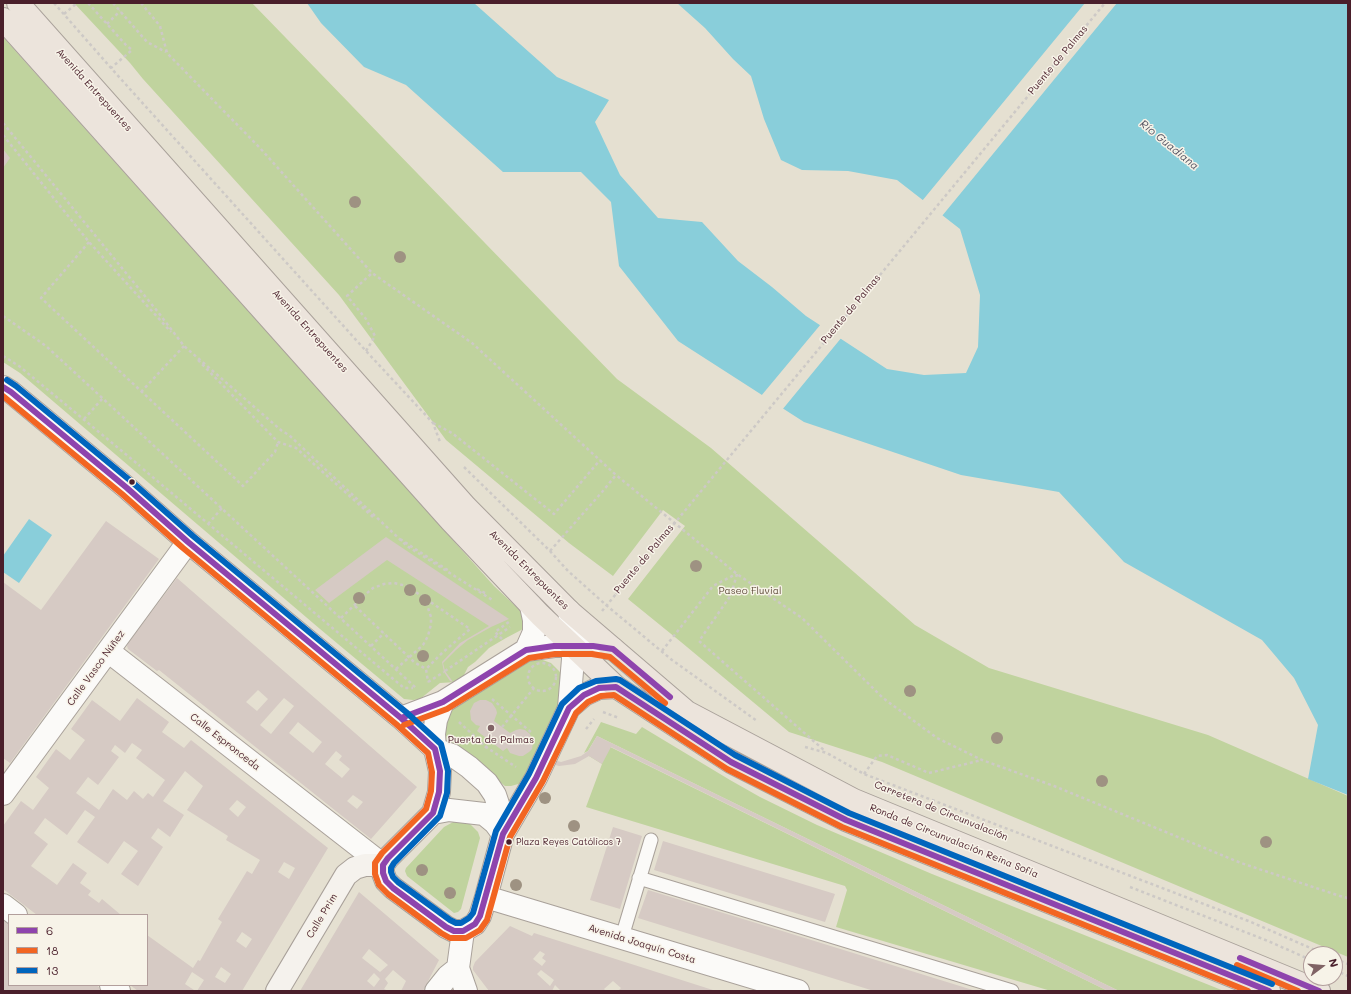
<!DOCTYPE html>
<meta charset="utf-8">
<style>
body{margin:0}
#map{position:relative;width:1351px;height:994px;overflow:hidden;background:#e5e0d1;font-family:Mali,sans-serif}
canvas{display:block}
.frame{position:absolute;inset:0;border:4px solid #4a1f2b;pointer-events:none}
.legend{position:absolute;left:8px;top:914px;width:140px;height:72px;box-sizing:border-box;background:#f7f3e8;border:1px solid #b29e9c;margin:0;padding:5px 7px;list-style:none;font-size:12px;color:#4a1f2b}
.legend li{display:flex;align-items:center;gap:8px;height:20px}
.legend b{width:20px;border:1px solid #b29e9c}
.north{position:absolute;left:1303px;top:946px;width:40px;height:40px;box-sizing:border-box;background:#f7f3e8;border:1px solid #b29e9c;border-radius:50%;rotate:74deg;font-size:11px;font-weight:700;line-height:16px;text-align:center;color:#4a1f2b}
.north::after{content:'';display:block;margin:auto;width:14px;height:18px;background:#806365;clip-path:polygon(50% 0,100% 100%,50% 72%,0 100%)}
</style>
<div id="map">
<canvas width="1351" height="994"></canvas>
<div class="frame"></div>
<ul class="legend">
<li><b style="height:5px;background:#8e44ad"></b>6</li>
<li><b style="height:5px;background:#f26522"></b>18</li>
<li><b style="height:5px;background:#0065bd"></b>13</li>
</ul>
<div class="north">N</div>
</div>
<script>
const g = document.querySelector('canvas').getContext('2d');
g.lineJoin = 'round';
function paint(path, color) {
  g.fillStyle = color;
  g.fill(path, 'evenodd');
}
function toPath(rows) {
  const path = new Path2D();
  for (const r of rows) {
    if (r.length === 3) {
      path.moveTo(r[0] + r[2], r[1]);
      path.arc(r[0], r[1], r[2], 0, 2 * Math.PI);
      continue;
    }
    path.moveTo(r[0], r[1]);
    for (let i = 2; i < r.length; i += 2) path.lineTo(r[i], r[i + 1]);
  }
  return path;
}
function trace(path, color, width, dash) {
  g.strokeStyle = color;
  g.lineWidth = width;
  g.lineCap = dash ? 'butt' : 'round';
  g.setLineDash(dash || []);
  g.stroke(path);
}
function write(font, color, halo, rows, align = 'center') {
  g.font = font + ' Mali,sans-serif';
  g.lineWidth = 3;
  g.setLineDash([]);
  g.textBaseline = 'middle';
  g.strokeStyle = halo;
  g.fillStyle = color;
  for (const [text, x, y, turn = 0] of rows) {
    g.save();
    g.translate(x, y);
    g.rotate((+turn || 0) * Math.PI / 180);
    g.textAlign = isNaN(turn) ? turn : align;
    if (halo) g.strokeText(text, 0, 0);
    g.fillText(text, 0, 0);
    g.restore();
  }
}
const green = toPath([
 [74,3,252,3,617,379,711,448,915,625,989,668,1208,735,1348,796,1348,957,882,762,789,732,681,642,628,599,685,526,663,510,613,576,569,543,446,440,339,295,143,79,130,63],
 [3,37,494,586,522,612,524,627,523,629,506,638,489,648,475,662,468,667,464,675,456,682,440,683,420,699,413,700,404,699,320,629,20,373,3,362],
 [540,659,551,663,559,671,561,674,563,695,539,748,522,783,511,786,505,786,445,737,444,718,448,712,522,661],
 [601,722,636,734,642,727,730,780,760,797,817,825,932,874,1224,991,1119,991,597,736,588,751,584,753],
 [598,741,1108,991,1051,991,836,927,847,890,845,886,586,807,602,764,589,756],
 [455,821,467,822,470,824,478,832,480,838,461,909,458,912,454,913,407,876,405,871,406,868,444,827]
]);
const water = toPath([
 [307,3,474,3,557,77,609,100,595,122,620,175,658,218,702,222,738,261,772,287,806,316,887,369,924,375,966,373,978,347,980,295,960,229,897,180,848,171,802,170,781,160,764,119,751,76,733,59,705,28,677,3,1348,3,1348,795,1308,779,1318,725,1294,678,1262,640,1124,562,1059,492,961,475,804,422,678,341,619,266,611,202,581,172,503,172,406,85,364,67,321,23],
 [29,519,52,535,19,583,3,572,3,556]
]);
const pier = toPath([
 [1085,3,1117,3,942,216,922,201],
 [821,324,842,337,782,410,761,396]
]);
const building = toPath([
 [3,149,10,158,3,168],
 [106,521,159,559,10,763,3,758,3,582,41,610],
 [386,537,509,619,491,627,468,640,456,650,443,663,445,671,453,682,450,681,444,672,442,662,460,643,489,626,387,560,329,603,315,590],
 [177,578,417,787,371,839,159,670,157,671,128,649,127,646,128,643],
 [258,690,268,699,257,711,246,702],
 [284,698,294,706,271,734,260,725],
 [298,722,322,742,313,753,289,733],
 [336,751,342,756,339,760,350,769,342,778,325,764],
 [353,795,363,802,357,809,347,801],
 [137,698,169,722,162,732,184,748,191,740,328,848,242,991,197,991,204,980,192,972,185,984,194,990,193,991,138,991,130,985,147,985,147,935,193,968,198,960,200,961,222,922,218,919,247,871,252,874,260,860,226,840,228,836,187,810,203,786,185,771,163,801,184,815,170,837,158,828,151,838,163,847,138,886,121,874,138,851,124,841,108,864,77,842,95,817,85,810,67,835,45,818,34,833,48,844,31,866,57,885,73,863,87,873,80,883,91,891,88,895,99,903,102,899,121,915,37,915,3,889,3,826,21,801,33,810,49,788,36,777,56,749,70,760,85,740,71,729,92,700,120,721],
 [132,743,142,750,136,758,165,780,153,797,148,793,143,799,134,791,127,800,113,789,99,810,76,793,88,777,98,785,119,757,111,751,115,745,125,753],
 [237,800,246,807,238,817,229,809],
 [284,862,295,868,289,879,278,872],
 [242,932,252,939,246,948,236,941],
 [221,967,231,974,225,983,215,977],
 [480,700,486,700,492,703,496,709,497,713,494,721,510,733,516,730,520,729,525,730,530,734,533,743,532,749,529,752,523,756,519,756,510,753,507,748,503,751,477,731,480,726,476,725,471,720,470,711,474,703],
 [597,736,1119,991,1108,991,611,747,602,764,589,756,575,764,559,766,552,764,554,760,561,762,581,756,588,751],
 [613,827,642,836,620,909,590,900],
 [663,841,835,894,825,922,654,870],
 [648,890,779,930,976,991,874,991,638,918],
 [359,892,439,960,423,991,401,991,406,981,393,970,385,979,388,983,384,989,388,991,300,991],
 [369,949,388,965,380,972,362,958],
 [374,973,380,979,374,987,367,981],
 [3,915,9,920,9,985,96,985,104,991,3,991],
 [510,926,532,936,534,933,716,991,618,991,621,988,613,981,604,989,606,991,587,991,586,990,585,991,561,991,555,985,552,991,489,991,473,970,473,967,475,962],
 [540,951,545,954,542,958,546,961,542,966,533,959],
 [541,970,554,980,550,986,537,974]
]);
const path = toPath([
 [54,3,111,68,366,351,433,423,440,442],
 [88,3,126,45,132,50,111,68],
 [113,3,147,42,166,52],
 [141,3,160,26,167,53,260,148,372,273,472,343,616,475,737,574,802,618,883,698,937,738,982,760,1054,786,1241,863,1340,896,1348,898],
 [64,14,77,3],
 [107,24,120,11],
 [3,123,158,312,184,346,282,431,289,435,407,546,494,601],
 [3,135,89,242,171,332],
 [89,242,41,298,243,486,275,452,278,442],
 [3,316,46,346,416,688],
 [366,351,375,336,366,319,347,296,372,273],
 [3,356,19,366,140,466],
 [198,360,278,442,296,448,373,517],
 [141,392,184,346],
 [84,419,103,398],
 [433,423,452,433,554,514,600,460],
 [464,467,550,551,568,571,606,605,672,660,757,721],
 [143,469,404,688,413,688],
 [208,524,222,508],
 [400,539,449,571],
 [550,551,602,492,616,475],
 [737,574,731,595,699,641,825,751],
 [477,589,487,594],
 [355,606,414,662,426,669,428,682],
 [602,611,616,594],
 [341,618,366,594,373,588,384,584,394,583,407,586,470,629,442,653,426,669],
 [502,639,495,632,510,621],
 [371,646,384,633],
 [662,651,713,586,736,574],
 [542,677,14],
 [396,669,423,645,428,636,431,624,431,617,428,608,421,597],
 [445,671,510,627],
 [428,682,444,672],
 [492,699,532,733],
 [603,712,619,718],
 [459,722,486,747,516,767],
 [502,727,534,688],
 [586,729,594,719],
 [805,747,827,753,864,774,1251,922,1324,954],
 [485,748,491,741],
 [864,774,877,756,887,755,929,773,982,760],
 [1130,887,1268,941,1311,960],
 [1335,959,1348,964],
 [1335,970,1348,976]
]);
const lane = toPath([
 [639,878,1012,991],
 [622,937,651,840]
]);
const street = toPath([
 [3,387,11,392,127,488,188,542,401,718,435,749,452,755,469,767,487,783,495,795,500,810,503,834],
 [526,650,534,632,534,620,531,606],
 [108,651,383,865],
 [569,708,584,695,599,688,616,687],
 [401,718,443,702,526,650,554,646,593,646,613,649],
 [3,794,188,542],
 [433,813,439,792,440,771,435,749,434,734,436,720,443,702],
 [503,834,495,823,484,814,449,810,433,813,388,858,383,865,383,873,386,881,393,888,446,927,454,931,463,931,475,924,480,916,486,897,503,834,536,778,569,708,573,659,572,629,569,611],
 [486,897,798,991],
 [3,905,16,915],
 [463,931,458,968,466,991],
 [111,985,119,991],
 [436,991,448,976,458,968]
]);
const secondary = toPath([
 [277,991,346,875,355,868,365,865,383,865]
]);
const primary = toPath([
 [18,3,466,507,569,611,687,712,854,800,1319,991],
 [3,19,451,521,540,615,616,687,731,762,846,820,1269,991]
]);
const pathBridge = toPath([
 [616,594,1105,3]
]);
const bus1 = toPath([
 [3,387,11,392,127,488,188,542,401,718,435,749,440,771,439,792,433,813,388,858,383,865,383,873,386,881,393,888,446,927,454,931,463,931,475,924,480,916,503,834,536,778,569,708,584,695,599,688,616,687,731,762,846,820,1269,991],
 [401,718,443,702,526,650,554,646,593,646,613,649,670,697],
 [1240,958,1319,991]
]);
const bus2 = toPath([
 [3,396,122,494,183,548,396,724,428,753,432,772,431,791,426,809,382,853,375,863,375,874,379,885,388,894,441,933,450,938,466,938,480,930,487,920,510,837,543,781,576,713,588,702,601,696,614,695,727,769,842,827,1248,991],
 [404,725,447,709,529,658,555,654,592,654,610,657,665,703],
 [1237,965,1298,991]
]);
const bus3 = toPath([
 [7,380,16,386,132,482,193,536,406,712,441,744,448,771,447,793,440,816,394,863,391,868,391,872,393,877,398,882,450,920,456,923,461,923,469,918,473,913,496,831,529,774,562,704,579,688,596,681,616,679,620,680,735,755,849,813,1272,984]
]);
const trees = [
 [355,202],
 [400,257],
 [696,566],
 [410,590],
 [359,598],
 [425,600],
 [423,656],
 [910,691],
 [997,738],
 [1102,781],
 [545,798],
 [574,826],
 [1266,842],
 [422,870],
 [516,885],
 [450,893]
];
const markers = [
 [132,482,3.5,"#4a1f2b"],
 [491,728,4,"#806365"],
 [509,842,3.5,"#4a1f2b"]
];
const busNames = [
 ["Plaza Reyes Católicos 7",516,842]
];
const streetNames = [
 ["Puente de Palmas",1058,60,-50],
 ["Avenida Entrepuentes",94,90,48],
 ["Puente de Palmas",851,309,-50],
 ["Avenida Entrepuentes",310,331,48],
 ["Puente de Palmas",644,559,-50],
 ["Avenida Entrepuentes",529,570,45],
 ["Calle Vasco Núñez",96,668,-54],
 ["Calle Espronceda",225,742,38],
 ["Carretera de Circunvalación",941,811,22],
 ["Ronda de Circunvalación Reina Sofía",954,841,22],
 ["Calle Prim",322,916,-59],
 ["Avenida Joaquín Costa",642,944,17]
];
const parkNames = [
 ["Paseo Fluvial",750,591]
];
const poiNames = [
 ["Puerta de Palmas",491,740]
];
const waterNames = [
 ["Río Guadiana",1169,145,39]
];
paint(green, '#c0d39e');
paint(water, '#89ceda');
paint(pier, '#e5e0d1');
paint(building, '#d6cac4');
trace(lane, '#a9a19a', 15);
trace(street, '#a9a19a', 24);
trace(secondary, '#a9a19a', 24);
trace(primary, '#a9a19a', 24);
trace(path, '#cdc9c6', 2.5, [3, 3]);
trace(lane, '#fbfaf8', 13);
trace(street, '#fbfaf8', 22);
trace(secondary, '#f5f2ed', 22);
trace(primary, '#ece4dc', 22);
trace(pathBridge, '#cdc9c6', 2.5, [3, 3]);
trace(bus1, '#8e44ad', 6);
trace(bus2, '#f26522', 6);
trace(bus3, '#0065bd', 6);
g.fillStyle = '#9e9282';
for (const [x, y] of trees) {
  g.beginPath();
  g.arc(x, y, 6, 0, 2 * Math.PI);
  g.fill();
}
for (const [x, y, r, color] of markers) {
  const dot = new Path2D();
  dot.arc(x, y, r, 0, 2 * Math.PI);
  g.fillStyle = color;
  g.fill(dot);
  trace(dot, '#f7f3e8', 1.5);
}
write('9px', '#4a1f2b', '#f7f3e8', busNames, 'left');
write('10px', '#4a1f2b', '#f7f3e8', streetNames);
write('10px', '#645241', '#f7f3e8', parkNames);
write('10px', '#4a1f2b', '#f7f3e8', poiNames);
write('italic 11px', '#515161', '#f7f3e8', waterNames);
</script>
